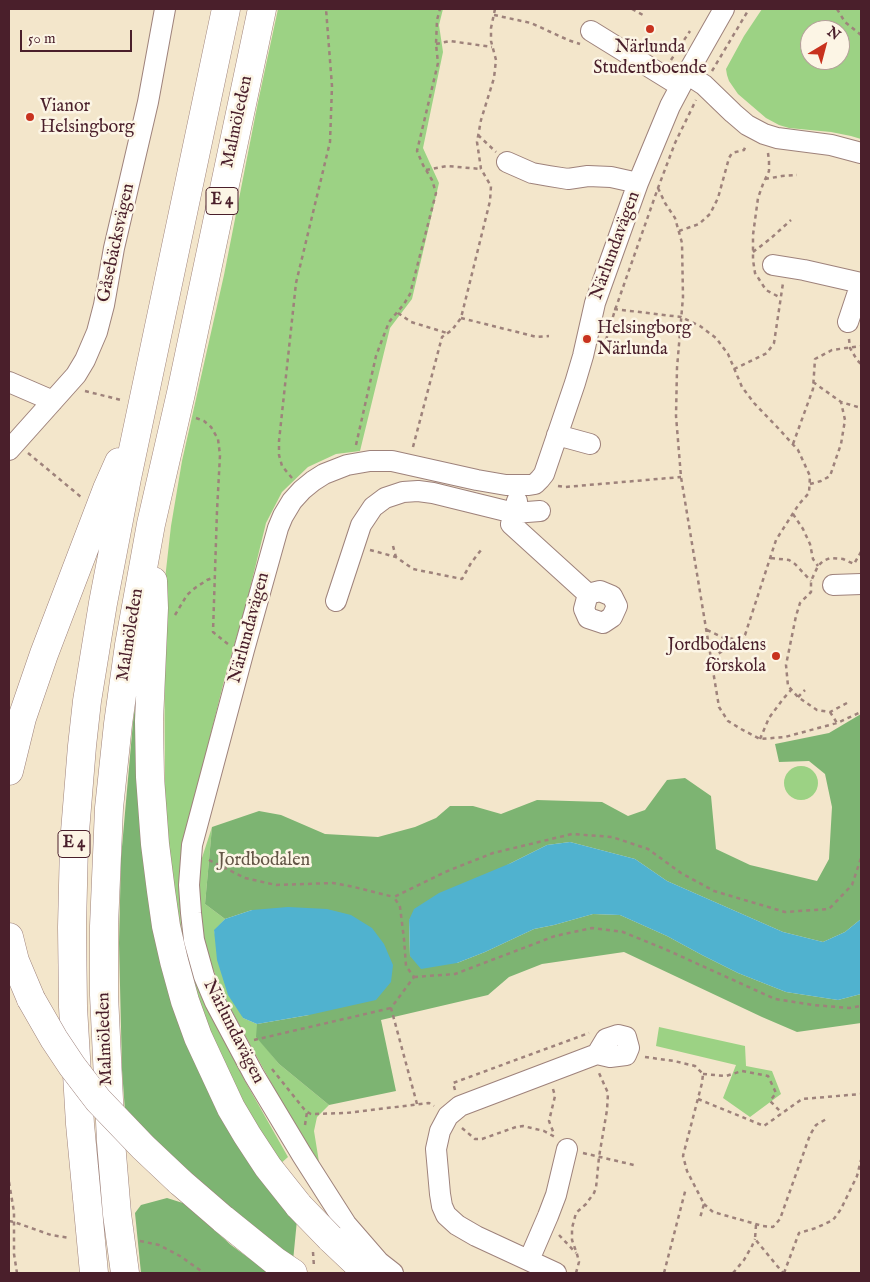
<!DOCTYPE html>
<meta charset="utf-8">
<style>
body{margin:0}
#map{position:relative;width:870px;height:1282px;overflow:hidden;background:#f3e6cb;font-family:"IM FELL English",serif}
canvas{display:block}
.frame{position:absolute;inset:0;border:10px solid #4a1f2b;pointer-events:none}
.north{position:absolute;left:800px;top:20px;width:50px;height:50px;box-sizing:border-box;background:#fcf5e5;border:1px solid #b59f9b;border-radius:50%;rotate:37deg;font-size:14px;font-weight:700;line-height:20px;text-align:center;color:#4a1f2b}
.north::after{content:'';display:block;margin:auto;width:18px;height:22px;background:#c8321e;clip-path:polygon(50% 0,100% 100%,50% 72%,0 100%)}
.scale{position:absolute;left:20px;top:30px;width:112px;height:22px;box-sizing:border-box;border:2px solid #4a1f2b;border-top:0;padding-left:6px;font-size:15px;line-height:18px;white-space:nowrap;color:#4a1f2b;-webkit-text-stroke:4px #fcf5e5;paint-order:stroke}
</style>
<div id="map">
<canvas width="870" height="1282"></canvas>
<div class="frame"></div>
<div class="north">N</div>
<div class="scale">50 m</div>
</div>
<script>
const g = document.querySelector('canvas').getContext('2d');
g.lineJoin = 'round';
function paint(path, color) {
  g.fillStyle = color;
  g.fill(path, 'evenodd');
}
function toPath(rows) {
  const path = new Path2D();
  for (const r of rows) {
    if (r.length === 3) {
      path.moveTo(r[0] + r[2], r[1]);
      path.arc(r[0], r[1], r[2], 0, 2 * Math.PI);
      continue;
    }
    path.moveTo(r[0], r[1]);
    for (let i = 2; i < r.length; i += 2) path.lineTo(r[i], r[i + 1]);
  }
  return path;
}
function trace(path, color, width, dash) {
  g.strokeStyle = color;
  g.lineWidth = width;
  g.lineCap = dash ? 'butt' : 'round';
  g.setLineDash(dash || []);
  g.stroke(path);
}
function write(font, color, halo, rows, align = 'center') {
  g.font = font + ' "IM FELL English",serif';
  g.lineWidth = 5;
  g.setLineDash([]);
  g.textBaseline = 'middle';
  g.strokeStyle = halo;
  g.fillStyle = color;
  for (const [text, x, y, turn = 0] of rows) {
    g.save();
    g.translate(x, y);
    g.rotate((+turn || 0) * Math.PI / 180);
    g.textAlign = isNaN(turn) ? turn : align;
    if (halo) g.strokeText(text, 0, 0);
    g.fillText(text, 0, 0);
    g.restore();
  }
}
const green = toPath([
 [278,9,443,9,439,25,443,52,423,148,439,183,412,299,390,328,360,451,336,454,308,467,282,492,266,523,246,605,226,673,200,777,179,887,181,925,191,966,204,998,245,1081,288,1157,279,1165,257,1136,209,1038,174,925,165,799,164,588,171,526,182,461,224,275,258,102],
 [762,9,861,9,861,139,851,136,831,132,789,128,779,125,766,118,738,94,729,81,727,75,726,69,744,36],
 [810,30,840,30,840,60,810,60],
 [801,783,17],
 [212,827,205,904,225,919,214,931,243,1018,257,1024,257,1037,279,1064,329,1105,317,1117,314,1131,319,1162,297,1130,258,1059,229,1006,206,953,198,909,200,864],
 [659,1027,745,1046,746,1066,772,1071,781,1094,750,1117,723,1098,736,1065,656,1046]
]);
const forest = toPath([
 [142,659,160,933,297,1220,293,1261,199,1185,125,1111,122,1070,119,943,121,858,133,722],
 [861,714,861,919,845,932,823,942,783,932,667,881,635,859,570,842,547,845,511,863,409,920,410,956,457,963,485,952,534,929,554,925,593,914,620,915,667,936,702,955,738,973,786,992,838,1000,861,994,861,1023,797,1032,762,1017,624,952,542,964,509,977,488,995,381,1020,396,1091,329,1105,279,1064,256,1037,257,1024,309,1015,252,910,225,919,205,904,212,827,259,811,281,815,325,834,378,837,415,827,436,818,450,806,473,806,501,814,537,800,602,802,628,816,645,810,667,780,685,778,711,796,716,849,750,865,817,881,829,859,832,807,825,774,809,761,779,762,775,744,829,733],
 [167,1198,186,1204,231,1245,269,1273,141,1273,135,1213,141,1205]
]);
const water = toPath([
 [570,842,635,859,667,881,783,932,823,942,845,932,861,919,861,994,838,1000,786,992,738,973,702,955,667,936,620,915,593,914,554,925,534,929,485,952,457,963,421,969,410,956,409,920,414,909,439,893,511,863,547,845],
 [288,907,327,909,351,915,372,928,384,944,393,965,391,982,376,1000,309,1015,257,1024,243,1018,228,995,217,960,214,930,225,919,252,910]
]);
const path = toPath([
 [632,9,643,15],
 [837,9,845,22,861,35],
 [494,15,531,23,568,40,580,44],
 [436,44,450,41,492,47],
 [671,60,690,31],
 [712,71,749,9],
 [478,135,496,152],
 [768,153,769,161,769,171,763,184,758,198,753,235,753,260,755,273,766,290,781,298],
 [426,170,447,166,481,169],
 [765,179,782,176,797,175],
 [658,188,665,203,675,218,682,243,683,297,677,368,676,416,681,477,719,707,728,721,741,729,760,739,785,737,837,723,861,712],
 [679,231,699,224,710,214,718,198,729,158,732,153,744,150,746,145],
 [753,252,770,239,791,220],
 [614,309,681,317,700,326,716,338,728,354,742,387,754,403,778,428,798,450,810,476,809,493,799,504,776,540,745,635,711,659],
 [398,313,411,322,447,333],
 [461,318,537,337,549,336],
 [849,339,850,348,857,360,861,364],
 [606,340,615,310,658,188,675,143,696,100],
 [734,369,767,353,774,343,783,283],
 [813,382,841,402,861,408],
 [85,391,121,400],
 [196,418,204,421,211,427,218,439,220,455,217,511,213,632,228,644],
 [793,444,813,389,815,359,832,350,861,346],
 [356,445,376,356,382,340,389,322,404,304,410,294,436,193,432,180,423,165,417,151,438,63,436,44,437,20,440,9],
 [413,447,442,337,452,330,461,318,490,201,491,186,481,169,477,142,481,120,494,78,496,60,491,41,491,28,495,9],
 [28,453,81,497],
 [292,478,282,466,279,455,279,441,296,283,330,142,332,86,326,9],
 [810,484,821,481,830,476,841,444,845,420,841,402],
 [558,486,565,487,681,477],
 [793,514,803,529,810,544,813,559,818,566],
 [393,546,396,557],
 [370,550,396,557,413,569,462,579,471,563,481,550],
 [771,558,789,560,795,564,811,581],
 [175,615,187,595,195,588,207,580,215,577],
 [707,630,722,637,739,640],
 [798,697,805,690],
 [847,703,830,712,817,710,798,697,788,686,786,665,796,616,800,603,811,592,811,581,818,566,823,561,830,558,843,559,854,564,861,552],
 [830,712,837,723],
 [760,739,769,718,783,699,791,690],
 [209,860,245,878,276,885,333,883,354,887,394,897],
 [414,977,455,974,555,936,592,928,623,932,667,950,775,999,813,1005,849,1008,861,1006],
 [254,1040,391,1008],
 [645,1057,674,1061,695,1066,703,1074,702,1083,683,1156,687,1171,704,1204,700,1218],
 [272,1069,304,1109,307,1112,311,1114,346,1113,429,1103,434,1106],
 [703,1074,726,1076,742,1071,768,1076,776,1093,770,1101,782,1113],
 [553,1089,555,1096,549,1121,554,1134],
 [455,1090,453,1083,589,1033],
 [698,1099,764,1126,802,1099,861,1094],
 [417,1104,391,1008,414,977,406,966,404,939,400,907,394,897,445,872,493,853,572,834,612,837,648,849,681,873,714,891,785,912,829,909,852,885,861,858],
 [305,1125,307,1112],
 [462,1128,475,1139,482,1139,516,1127,523,1126,544,1131,555,1137],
 [583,1153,634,1165],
 [9,1182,14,1212,14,1254,17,1273],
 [704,1204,713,1212,763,1226,773,1227,780,1219,810,1135,816,1125,828,1118],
 [9,1221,14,1222,51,1235,70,1238],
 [756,1225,755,1239,783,1273],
 [559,1235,576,1253],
 [140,1241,159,1245,180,1256,204,1273],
 [313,1252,314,1267],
 [576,1273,579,1262,577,1254,572,1240,572,1228,576,1213,586,1204,594,1193,596,1188,599,1157,607,1110,608,1093,599,1073],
 [664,1273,686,1188],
 [733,1273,744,1260,752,1246,755,1239],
 [784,1273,799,1233,816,1228,833,1220,841,1209,857,1176,861,1160]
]);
const minor = toPath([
 [591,31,680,86],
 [687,74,704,85,733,113,747,125,764,134,777,138,831,145,861,153],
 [507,162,532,173,549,176,568,179,588,176,611,177,638,183],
 [773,265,804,270,861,283],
 [848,322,861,283],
 [9,382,53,401],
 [557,435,590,444],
 [9,450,76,375,85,360,97,332,104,305,114,248,148,102,165,9],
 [517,501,511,524,588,594,584,609,588,618,603,623,612,617,617,606,612,596,600,591,588,594],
 [833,585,861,584],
 [336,601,361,525,373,507,385,498,403,492,418,491,433,493,514,513,540,511],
 [529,1260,548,1216,556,1195,567,1149],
 [393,1273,379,1262,346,1224,302,1155,254,1075,215,1002,204,976,194,940,191,913,189,885,192,845,244,650,278,528,283,516,292,501,302,490,313,481,324,474,347,465,370,461,392,461,477,480,506,485,529,485,535,484,540,479,544,474,575,383,583,356,595,303,638,183,670,106,687,74,724,9],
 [556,1273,476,1236,457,1225,446,1215,442,1206,440,1194,436,1149,440,1131,448,1116,460,1106,597,1054,606,1039,618,1035,626,1037,629,1048,626,1055,610,1057,597,1054]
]);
const highway = toPath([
 [153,581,154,608,149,721,150,777,155,844,161,891,166,926,174,961,185,1001,198,1037,231,1108,247,1135,268,1167,299,1206],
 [9,771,22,718,44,654,107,489,119,462],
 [9,937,15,961,31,999],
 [179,1181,223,1219,275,1261,293,1273],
 [330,1238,367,1273],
 [94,1273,80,1124,73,1007,72,927,74,844,82,746,87,701,103,603,127,478,226,9],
 [125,1273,117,1214,111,1142,104,995,104,926,109,808,118,724,129,645,151,524,181,393,262,9]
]);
const highwayBridge = toPath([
 [31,999,54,1039,72,1066,98,1100,143,1147,179,1181],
 [299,1206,330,1238]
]);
const markers = [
 [650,29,5,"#c8321e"],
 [30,117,5,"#c8321e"],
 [587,339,5,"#c8321e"],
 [776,656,5,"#c8321e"]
];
const shields = [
 [222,201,32],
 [74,844,32]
];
const shieldNames = [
 ["E 4",222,201],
 ["E 4",74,844]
];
const poiNames = [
 ["Närlunda",650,48,"center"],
 ["Studentboende",650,69,"center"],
 ["Vianor",40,107],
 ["Helsingborg",40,128],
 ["Helsingborg",597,329],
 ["Närlunda",597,350],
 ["Jordbodalens",766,646,"right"],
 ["förskola",766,667,"right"]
];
const streetNames = [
 ["Malmöleden",238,122,-78],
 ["Gåsebäcksvägen",117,243,-78],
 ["Närlundavägen",616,246,-70],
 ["Närlundavägen",250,628,-75],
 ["Malmöleden",131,635,-81],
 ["Närlundavägen",233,1032,63],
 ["Malmöleden",106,1039,-92]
];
const parkNames = [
 ["Jordbodalen",264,861]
];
paint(green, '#9cd284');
paint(forest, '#7db472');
paint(water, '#50b2cf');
trace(minor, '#9e827b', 22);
trace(highway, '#9e827b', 29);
trace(path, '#9e827b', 2.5, [4, 4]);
trace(minor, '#fff', 20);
trace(highway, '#fff', 28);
trace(highwayBridge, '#9e827b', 29, []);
trace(highwayBridge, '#fff', 28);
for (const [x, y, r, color] of markers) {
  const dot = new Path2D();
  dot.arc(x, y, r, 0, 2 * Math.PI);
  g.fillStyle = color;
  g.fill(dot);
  trace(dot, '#fcf5e5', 2);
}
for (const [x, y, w] of shields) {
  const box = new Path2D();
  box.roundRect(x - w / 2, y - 13.5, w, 27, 4);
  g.fillStyle = '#fcf5e5';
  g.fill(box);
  trace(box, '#4a1f2b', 1);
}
write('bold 16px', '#4a1f2b', null, shieldNames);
write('18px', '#4a1f2b', '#fcf5e5', poiNames, 'left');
write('18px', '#4a1f2b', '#fcf5e5', streetNames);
write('18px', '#635546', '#fcf5e5', parkNames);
</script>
